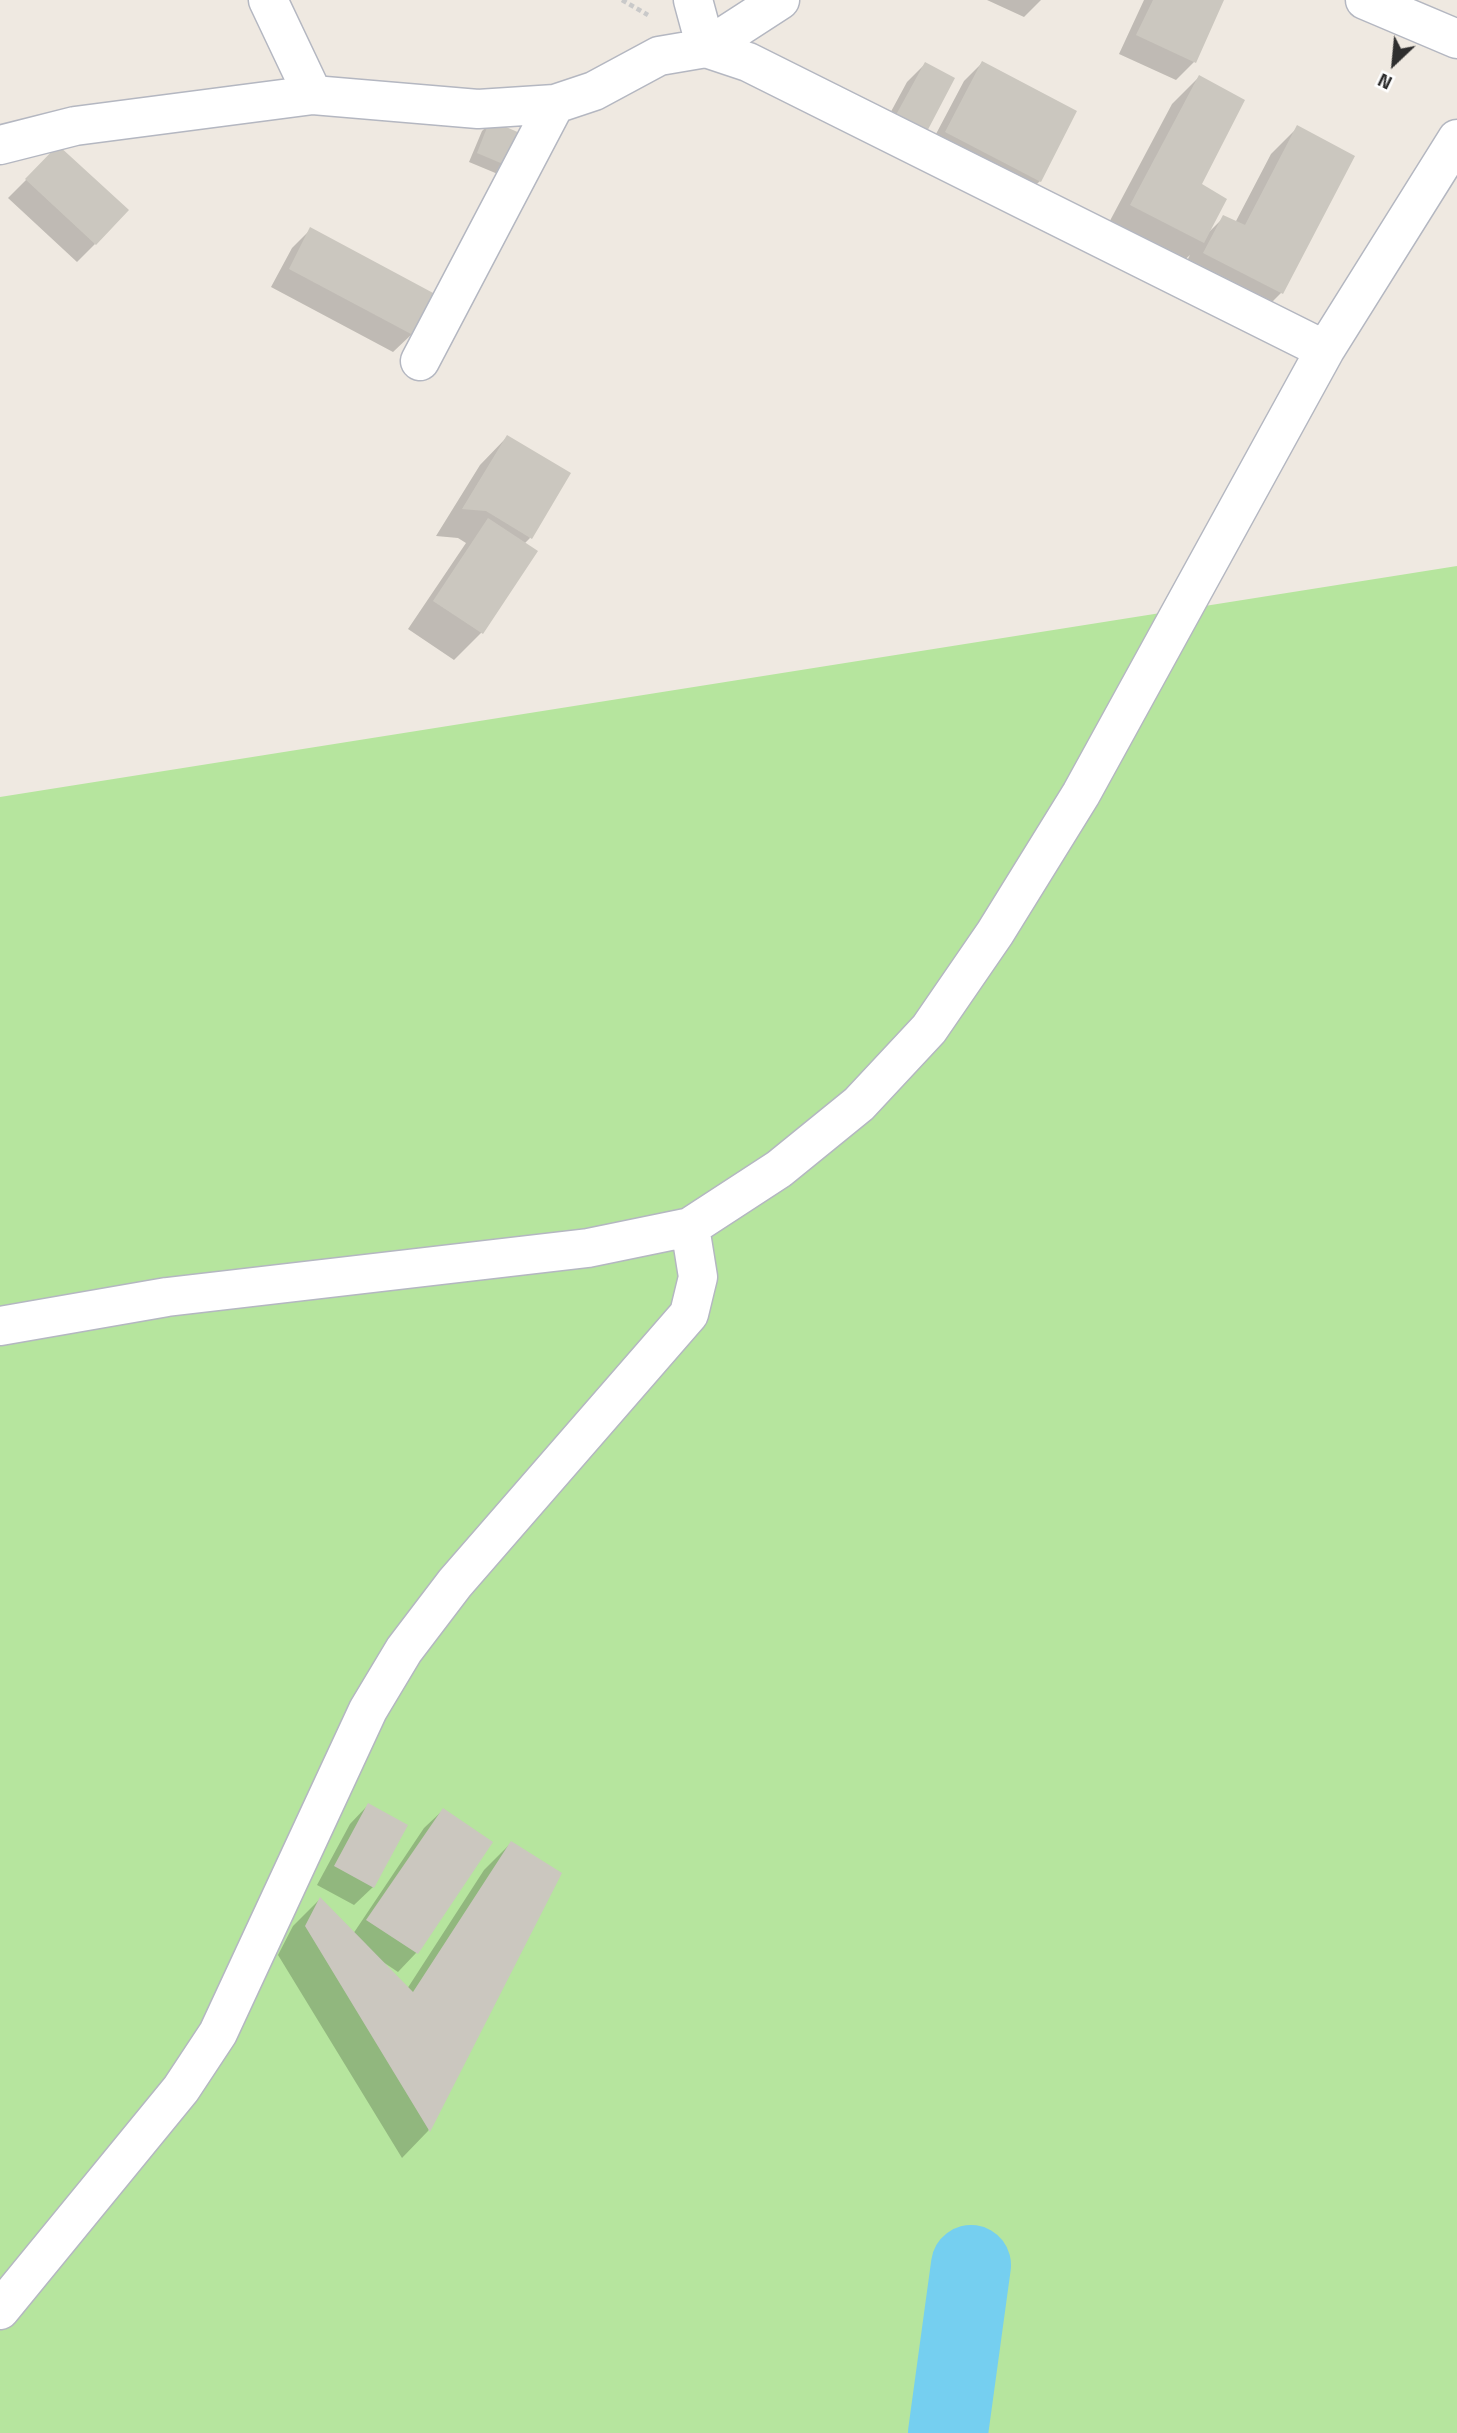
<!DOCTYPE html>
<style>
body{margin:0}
#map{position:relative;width:1457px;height:2433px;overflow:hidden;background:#efe9e1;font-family:"Titillium Web",sans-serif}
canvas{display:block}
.north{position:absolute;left:1359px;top:28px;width:70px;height:70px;-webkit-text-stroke:5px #fff;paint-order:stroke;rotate:206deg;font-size:19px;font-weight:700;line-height:28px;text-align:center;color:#2e2e2e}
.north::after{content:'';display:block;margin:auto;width:24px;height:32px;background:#2e2e2e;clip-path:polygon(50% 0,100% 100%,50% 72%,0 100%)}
</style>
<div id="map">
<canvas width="1457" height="2433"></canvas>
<div class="north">N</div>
</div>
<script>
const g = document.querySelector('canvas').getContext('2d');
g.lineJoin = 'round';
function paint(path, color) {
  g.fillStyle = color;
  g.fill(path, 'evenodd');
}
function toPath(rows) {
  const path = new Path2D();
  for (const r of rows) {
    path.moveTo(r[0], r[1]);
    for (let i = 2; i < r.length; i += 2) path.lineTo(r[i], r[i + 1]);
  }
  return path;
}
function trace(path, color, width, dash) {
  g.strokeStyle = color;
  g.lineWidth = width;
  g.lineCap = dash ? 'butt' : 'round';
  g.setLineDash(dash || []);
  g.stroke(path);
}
const green = toPath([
 [1457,566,1457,2433,0,2433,0,797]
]);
const shadow = toPath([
 [987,0,1041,0,1024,17],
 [1144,0,1222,0,1194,62,1176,80,1119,54],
 [982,63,1040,181,1021,199,927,151,964,81],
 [925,64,953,79,874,143,907,82],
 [1199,77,1199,185,1209,232,1224,217,1235,223,1271,154,1298,127,1281,293,1254,320,1177,280,1190,255,1175,269,1104,232,1172,104],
 [491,122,527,137,505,177,469,162,482,131],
 [59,147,95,244,77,262,8,198],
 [311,229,412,334,393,352,271,287,292,248],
 [507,437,530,538,524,544,535,552,481,633,454,660,408,629,466,543,458,538,436,536,480,465],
 [368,1805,373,1887,354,1905,317,1885,350,1824],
 [443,1810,491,1843,416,1953,398,1972,383,1962,407,1989,484,1870,511,1843,559,1874,428,2131,402,2158,278,1955,293,1926,320,1899,353,1934,424,1828]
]);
const river = toPath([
 [948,2433,971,2265]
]);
const building = toPath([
 [1153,0,1224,0,1196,63,1136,35],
 [982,61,1077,111,1041,182,945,132],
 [925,62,955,78,922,141,891,124],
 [1199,75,1245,100,1202,184,1227,199,1204,243,1130,205],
 [490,120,529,137,515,169,477,153],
 [1297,125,1355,156,1283,294,1203,253,1223,215,1245,225],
 [58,145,129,210,96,245,25,179],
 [310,227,435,294,413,335,289,269],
 [507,435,571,473,532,539,486,511,462,509],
 [488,518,538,551,483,634,433,601],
 [368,1803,408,1825,374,1888,334,1866],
 [443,1808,493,1842,418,1954,366,1920],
 [511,1841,562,1873,430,2132,305,1926,320,1897,413,1992]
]);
const path = toPath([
 [622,0,648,15]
]);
const minor = toPath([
 [268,0,313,95],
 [693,0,706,48,780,0],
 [1365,0,1457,39],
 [0,145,75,126,313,95,478,109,555,104,594,91,659,56,706,48,748,62,1325,350],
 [420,361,555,104],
 [0,1326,167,1297,588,1248,690,1227,779,1169,859,1104,929,1029,995,933,1081,794,1325,350,1457,139],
 [0,2310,181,2089,218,2033,368,1710,404,1650,455,1583,689,1314,698,1277,690,1227]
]);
paint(green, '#b6e59e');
paint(shadow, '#0003');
trace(river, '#75cff0', 80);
paint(building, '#cbc7bf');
trace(minor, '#b4b7c1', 41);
trace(path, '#c9c9c9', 4.5, [5, 3.5]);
trace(minor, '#fff', 38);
</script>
